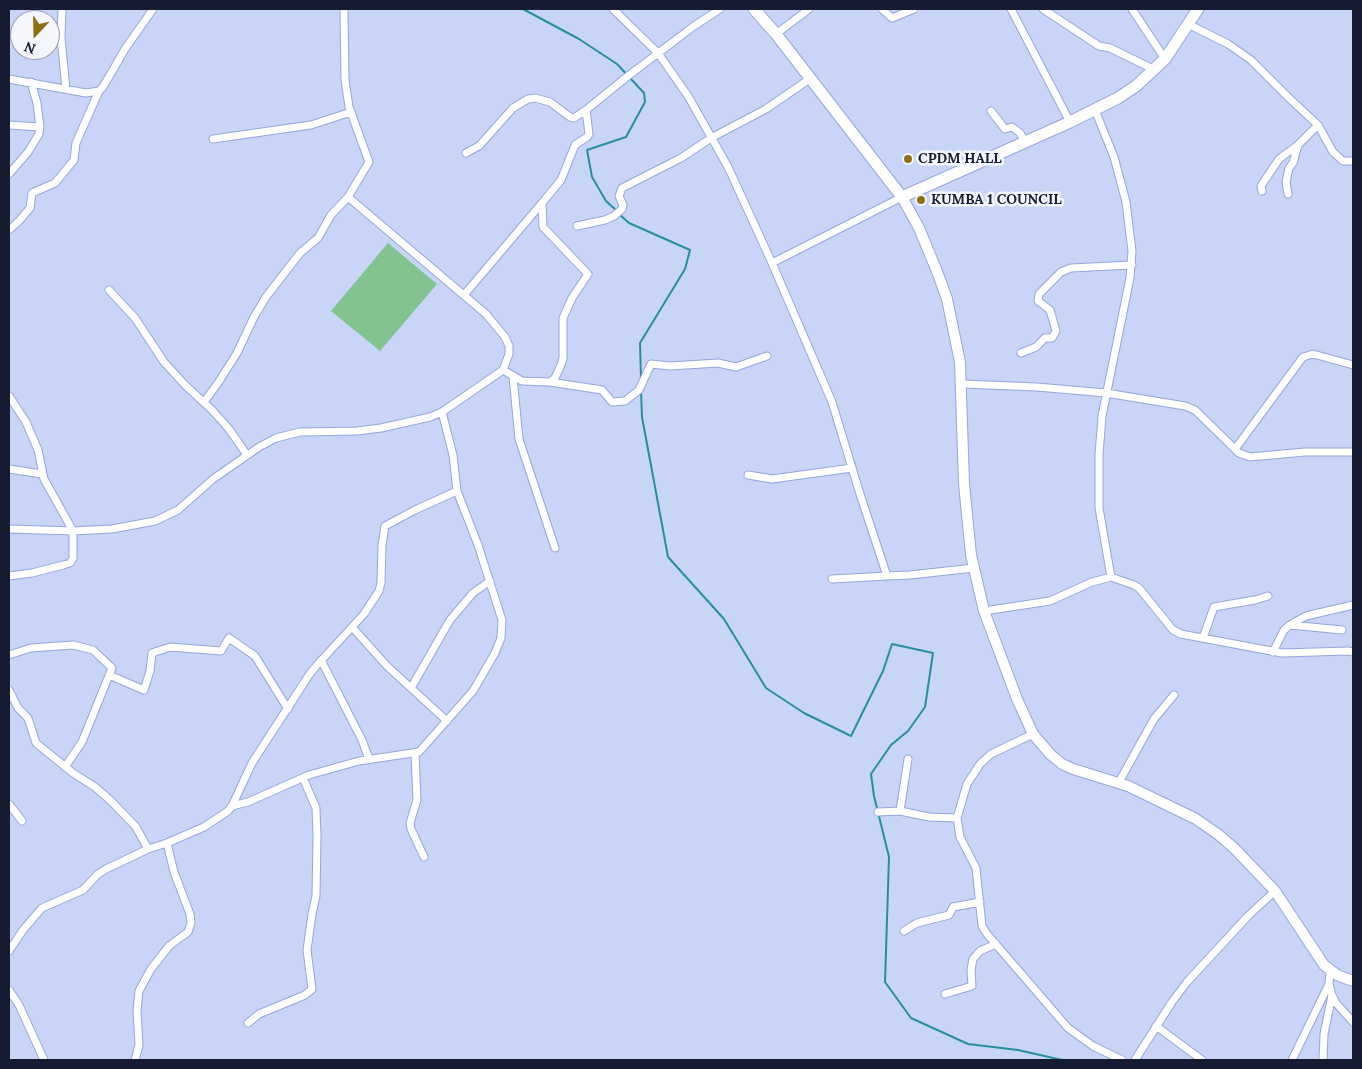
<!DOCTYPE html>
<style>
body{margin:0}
#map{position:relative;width:1362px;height:1069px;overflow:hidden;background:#c8d5f7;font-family:Lora,serif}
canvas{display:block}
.frame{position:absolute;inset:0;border:10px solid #151c31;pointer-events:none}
.north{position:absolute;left:10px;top:10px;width:50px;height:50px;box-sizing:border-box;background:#f4f6fc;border:1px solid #9b9fab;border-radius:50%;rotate:201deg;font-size:14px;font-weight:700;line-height:20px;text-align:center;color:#151c31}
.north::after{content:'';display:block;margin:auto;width:18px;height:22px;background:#8d7013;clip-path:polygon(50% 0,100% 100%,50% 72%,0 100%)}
</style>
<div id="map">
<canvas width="1362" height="1069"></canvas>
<div class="frame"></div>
<div class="north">N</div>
</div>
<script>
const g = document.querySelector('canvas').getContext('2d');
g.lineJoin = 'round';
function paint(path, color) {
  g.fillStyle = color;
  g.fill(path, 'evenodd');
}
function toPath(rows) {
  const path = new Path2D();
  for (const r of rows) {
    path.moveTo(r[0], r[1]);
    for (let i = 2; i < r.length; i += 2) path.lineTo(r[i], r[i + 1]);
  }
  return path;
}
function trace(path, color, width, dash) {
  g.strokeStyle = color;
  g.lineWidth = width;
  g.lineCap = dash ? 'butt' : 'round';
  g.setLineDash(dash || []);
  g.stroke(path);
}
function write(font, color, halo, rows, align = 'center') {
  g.font = font + ' Lora,serif';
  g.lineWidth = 5;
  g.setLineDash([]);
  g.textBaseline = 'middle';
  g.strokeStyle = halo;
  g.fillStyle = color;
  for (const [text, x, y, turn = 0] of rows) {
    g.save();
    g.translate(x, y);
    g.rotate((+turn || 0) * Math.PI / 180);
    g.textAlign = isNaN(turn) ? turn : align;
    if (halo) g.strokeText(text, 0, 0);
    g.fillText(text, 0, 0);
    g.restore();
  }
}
const green = toPath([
 [388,243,437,284,380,351,331,311]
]);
const stream = toPath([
 [523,9,579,39,617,64,644,93,645,102,626,137,587,150,592,177,606,201,617,211],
 [620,215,629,223,690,250,685,269,640,343,641,379],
 [641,391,642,417,668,557,724,619,766,688,804,713,851,736,883,671,892,644,933,653,925,707,908,731,891,745,871,774,874,796,889,857,885,982,911,1018,968,1044,1018,1050,1062,1060]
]);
const street = toPath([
 [62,9,61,38,66,89],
 [613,9,658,53,688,96,728,167,772,263,832,402,860,494,887,576,910,575,974,568],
 [882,9,892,18,914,9],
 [1011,9,1070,122],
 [1043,9,1099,46,1110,48,1155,70],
 [1132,9,1165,59],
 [1188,24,1228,44,1251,60,1289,98,1318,125,1333,152,1343,161,1353,161],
 [776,34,809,9],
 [9,79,86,93,99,91,103,87,125,49,153,9],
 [991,111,1005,129,1012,127,1020,133,1025,142],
 [9,125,40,127],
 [213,139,311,125,351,112],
 [466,153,479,146,513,108,528,99,535,98,550,102,570,117,574,118,586,110,628,76,694,26,720,9],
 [9,174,28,152,39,134,40,127,37,103,31,82],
 [1262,191,1261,186,1279,159,1298,145],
 [1288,194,1286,182,1289,168,1293,163,1298,145,1318,125],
 [577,226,605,220,614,216,622,209,623,205,619,196,622,188,681,158,711,138,766,109,811,78],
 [9,230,19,221,30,208,32,193,55,183,74,160,76,143,99,91],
 [772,263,902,197],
 [109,290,135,318,164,362,185,385,212,410,229,429,247,455],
 [464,295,542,203],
 [1021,353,1036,347,1045,338,1052,338,1056,331,1050,310,1038,301,1039,294,1061,272,1071,268,1132,265],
 [503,370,522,381,550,382,555,378,561,365,563,358,563,318,572,298,588,274,543,227,542,203,561,180,575,145,587,137,589,134,586,110],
 [513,377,519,439,555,548],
 [550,382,602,390,612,402,625,401,639,390,651,364,670,366,718,363,736,367,767,356],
 [962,384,1037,387,1106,393,1185,406,1195,410,1239,453,1250,457,1305,452,1353,452],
 [9,396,26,422,38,450,44,479,73,531,73,558,70,563,63,565,32,573,9,576],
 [204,402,218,383,237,353,254,317,266,297,300,253,318,238,331,215,348,197],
 [1235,449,1303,357,1313,354,1353,365],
 [9,469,42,474],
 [748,475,772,479,852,468],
 [9,529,73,531,112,529,155,521,178,510,213,479,259,447,276,438,300,432,357,431,381,428,430,417,442,412,503,370,509,354,509,346,505,337,486,314,348,197,369,162,349,107,345,80,344,9],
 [1111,577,1134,585,1139,588,1173,630,1181,634,1282,653,1348,651,1353,652],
 [832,579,887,576],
 [984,611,1050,601,1092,582,1111,577,1099,508,1099,455,1102,416,1130,278,1132,251,1126,202,1114,157,1095,110],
 [1290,625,1342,630],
 [352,627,387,666,447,721],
 [1203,638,1214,607,1255,600,1268,596],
 [1273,652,1284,630,1290,625,1306,616,1353,605],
 [9,655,31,648,73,645,93,650,112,668,82,742,65,767],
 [321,660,362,740,369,759],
 [109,675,144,690,150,671,152,653,170,647,221,651,229,638,255,656,288,709],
 [411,688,450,620,473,593,490,581],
 [9,690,18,708,28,718,36,743,73,773,95,787,111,801,136,827,148,849],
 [1033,734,991,754,980,764,967,784,957,818,960,837,976,868,982,926,987,934,1068,1028,1093,1046,1122,1060],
 [415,753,417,800,410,823,411,829,424,857],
 [1119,782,1154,719,1174,695],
 [9,804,22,821],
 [232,806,248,802,309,775,359,761,419,752,473,691,495,653,501,638,502,620,478,545,457,491],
 [900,811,908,759],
 [878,812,900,811,929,817,957,818],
 [904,931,917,923,949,915,953,907,980,902],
 [9,951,23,930,42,908,83,890,98,874,106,869,148,849,167,843,204,827,228,811,232,806,252,763,309,675,317,665,364,614,379,591,381,583,382,545,385,526,415,510,457,491,453,455,442,412],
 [1330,971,1329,984,1332,995,1336,1003,1353,1022],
 [9,990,19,1005,44,1060],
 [945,994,972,986,971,970,973,959,980,951,996,944],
 [248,1023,259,1014,305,995,312,989,307,950,312,914,316,896,317,836,316,808,303,778],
 [1156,1026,1202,1060],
 [135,1060,139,1045,137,1011,139,991,151,969,169,946,188,932,191,923,190,914,174,872,167,843],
 [1135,1060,1172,1002,1187,982,1248,916,1275,891],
 [1292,1060,1329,984],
 [1323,1060,1324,1034,1332,995]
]);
const secondary = toPath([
 [902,197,919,228,938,274,947,299,960,362,964,484,971,555,984,611,1017,699,1033,734,1050,754,1062,764,1073,769,1128,786,1196,819,1219,835,1235,849,1275,891,1324,965,1337,975,1353,981]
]);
const primary = toPath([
 [754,9,776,34,902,197,1070,122,1118,98,1136,86,1165,59,1198,9]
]);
const markers = [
 [908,159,5,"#8d7013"],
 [921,200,5,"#8d7013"]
];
const poiNames = [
 ["CPDM HALL",918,159],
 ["KUMBA 1 COUNCIL",931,200]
];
paint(green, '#82c38f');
trace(stream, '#2690a0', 2);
trace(street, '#93a6dd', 9);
trace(secondary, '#93a6dd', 12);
trace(primary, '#93a6dd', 13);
trace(street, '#fff', 7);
trace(secondary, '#fff', 10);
trace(primary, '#fff', 11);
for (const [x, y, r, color] of markers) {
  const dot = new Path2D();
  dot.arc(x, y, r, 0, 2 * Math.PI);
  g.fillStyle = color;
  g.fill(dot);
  trace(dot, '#f4f6fc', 2);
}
write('bold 14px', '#151c31', '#f4f6fc', poiNames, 'left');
</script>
